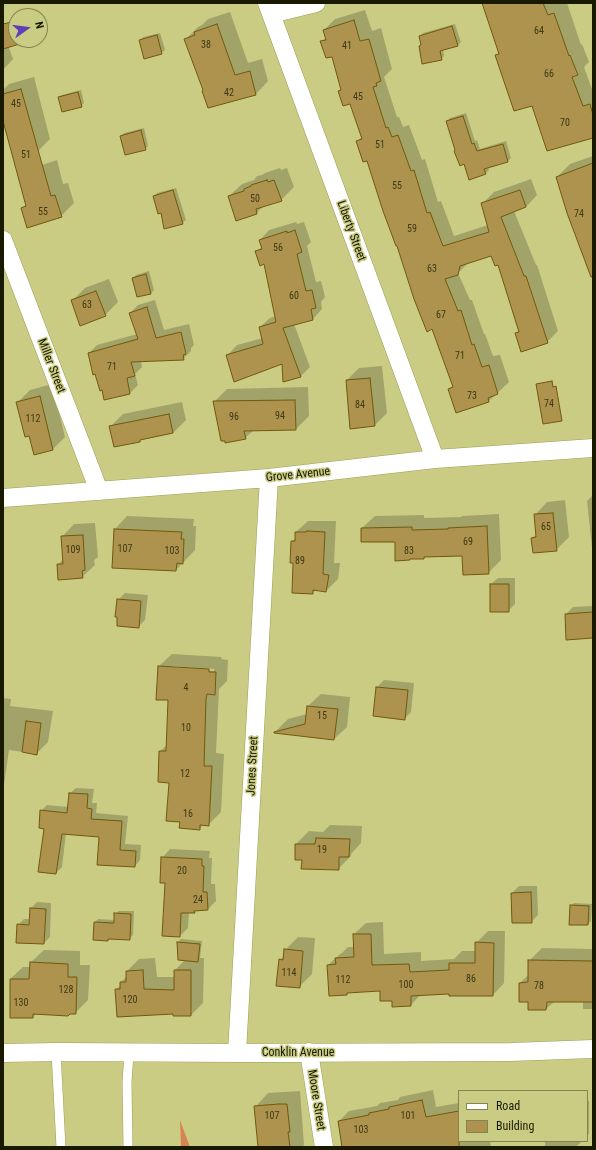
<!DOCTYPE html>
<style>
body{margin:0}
#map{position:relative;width:596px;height:1150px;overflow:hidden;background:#cacc84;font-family:"Roboto Condensed",sans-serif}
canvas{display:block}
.frame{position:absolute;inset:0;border:4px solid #191900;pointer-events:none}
.legend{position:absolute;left:458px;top:1090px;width:130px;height:52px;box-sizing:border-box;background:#cacc84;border:1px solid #83844f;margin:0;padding:5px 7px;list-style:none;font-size:12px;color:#191900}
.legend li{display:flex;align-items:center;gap:8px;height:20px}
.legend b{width:20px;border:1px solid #83844f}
.north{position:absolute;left:8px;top:8px;width:40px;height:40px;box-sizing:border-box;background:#cacc84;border:1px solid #83844f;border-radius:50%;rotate:76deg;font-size:11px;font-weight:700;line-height:16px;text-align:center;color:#191900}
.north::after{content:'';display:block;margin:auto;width:14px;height:18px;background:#5e3fb7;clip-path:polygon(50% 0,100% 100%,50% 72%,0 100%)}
</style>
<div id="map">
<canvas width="596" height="1150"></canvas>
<div class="frame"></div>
<ul class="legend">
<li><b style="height:5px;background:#fff"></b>Road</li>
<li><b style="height:11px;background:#ad934e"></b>Building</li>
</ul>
<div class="north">N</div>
</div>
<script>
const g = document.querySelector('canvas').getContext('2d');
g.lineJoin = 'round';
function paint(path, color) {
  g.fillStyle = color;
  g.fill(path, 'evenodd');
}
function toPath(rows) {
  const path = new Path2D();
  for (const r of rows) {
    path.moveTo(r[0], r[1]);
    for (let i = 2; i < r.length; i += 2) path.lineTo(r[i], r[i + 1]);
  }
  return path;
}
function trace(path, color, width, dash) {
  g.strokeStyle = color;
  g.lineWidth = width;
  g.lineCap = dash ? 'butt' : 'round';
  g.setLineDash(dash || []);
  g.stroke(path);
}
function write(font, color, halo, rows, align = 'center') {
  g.font = font + ' "Roboto Condensed",sans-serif';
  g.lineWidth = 3;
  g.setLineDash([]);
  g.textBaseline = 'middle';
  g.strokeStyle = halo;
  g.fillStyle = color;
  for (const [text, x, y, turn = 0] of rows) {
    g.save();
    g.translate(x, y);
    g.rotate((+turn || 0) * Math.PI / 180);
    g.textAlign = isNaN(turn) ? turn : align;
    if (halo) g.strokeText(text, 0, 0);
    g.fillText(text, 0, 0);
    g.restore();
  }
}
const green = toPath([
 [180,1120,190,1147,181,1147]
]);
const shadow = toPath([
 [483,3,567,3,581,45,582,44,589,62,584,67,593,92,593,137,533,105,496,56,499,53],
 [365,10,372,31,381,28,392,69,384,77,397,117,399,117,403,127,409,125,422,160,425,159,438,202,441,201,454,236,488,225,482,204,494,192,531,179,537,195,526,207,514,211,536,265,537,265,558,331,547,342,516,333,520,330,498,264,492,255,469,262,458,273,470,300,472,300,484,334,485,334,493,356,500,355,509,382,489,401,449,389,454,384,368,160,357,141,362,137,351,103,339,91,342,88,332,55,322,42,326,37,324,30,335,19],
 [230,12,248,63,262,59,268,81,256,94,204,90,186,39,198,27,202,25,208,19],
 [455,24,461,42,458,45,443,49,444,56,441,59,420,46,422,44,420,36,423,33],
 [3,31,13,59,3,70],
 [160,33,165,50,161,53,140,41,143,37],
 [34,77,50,139,37,152,3,119,3,90,9,84],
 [81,90,84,103,81,106,59,98,62,95],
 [466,113,475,141,477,140,480,149,506,141,511,158,508,161,488,167,489,170,486,173,464,163,456,150,447,121,450,118],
 [144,128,148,146,145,149,121,136,124,133],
 [593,156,593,258,557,177,570,164],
 [57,160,63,184,68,183,74,203,61,216,22,208,27,204,33,168],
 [280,168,281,170,287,168,294,187,281,200,264,205,257,213,229,196,242,184,254,180,257,176,262,175,265,173],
 [176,188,186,220,182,223,161,212,154,196,157,193],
 [296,222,297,224,304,222,311,242,307,246,316,282,321,281,325,297,321,302,322,309,313,319,294,324,310,367,301,376,284,381,283,362,228,355,237,345,263,338,260,327,270,318,276,316,265,263,257,252,262,246,260,240,269,230],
 [149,271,154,290,151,293,133,278,136,275],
 [109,279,118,302,105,315,72,301,85,288],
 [155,300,164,330,189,324,194,345,191,348,191,351,183,359,141,361,142,367,135,374,138,385,130,393,105,399,89,353,97,345,137,334,130,313,138,305],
 [382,366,387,413,374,426,347,380,359,368],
 [52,384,65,437,53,449,18,402,30,390],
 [308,387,309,416,296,429,254,430,245,438,214,402,227,389],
 [182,402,186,420,173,433,142,439,140,441,111,426,123,414],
 [593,495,593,548,592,548,587,501],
 [565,500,569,537,556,550,532,538,537,534,535,515,547,502],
 [499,514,501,560,488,573,463,554,426,556,424,558,396,541,362,528,375,516,424,515,424,518,461,517,462,516],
 [127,516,194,519,193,526,196,526,195,550,176,570,113,567,115,529],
 [308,521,336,521,334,563,340,563,338,579,326,591,316,590,312,593,294,562,292,542,296,538,296,532],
 [95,523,98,557,94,560,95,565,82,577,58,565,63,559,62,537,74,524],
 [3,540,4,540,3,552],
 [498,578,515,578,515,604,508,611,491,584],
 [125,593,148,595,145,620,138,627,118,600],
 [593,606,593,637,566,614,573,607],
 [172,654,222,657,221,659,228,660,227,681,219,689,216,753,224,754,221,812,208,825,204,824,200,828,181,821,160,751,167,745,169,699,159,666],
 [170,666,214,669,214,671,170,668],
 [384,680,414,683,411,712,404,719,374,716,377,687],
 [321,694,350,697,347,727,334,739,275,732,288,719,307,714,308,706],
 [3,698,11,699,10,706,53,711,48,742,36,754,9,750,3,792],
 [76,788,94,789,92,803,97,803,96,813,128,816,125,844,141,845,140,860,135,866,100,836,66,833,62,867,56,873,41,811,47,805,69,807,70,793],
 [330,825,362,826,361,843,351,854,351,856,338,869,303,859,296,859,296,844,309,831,323,832],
 [170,849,210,851,209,858,212,858,211,884,215,884,216,901,208,909,196,909,194,912,189,912,188,928,180,936,166,882,162,858],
 [519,886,537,886,538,915,531,922,512,893],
 [37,902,51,903,50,937,44,943,17,942,18,925,24,919,30,919,31,908],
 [574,903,592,904,591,921,588,924,571,906],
 [119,911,134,911,133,935,129,939,109,938,108,940,95,922,98,919,115,920,115,914],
 [383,922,384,954,421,952,421,961,454,959,462,951,476,951,476,943,488,931,505,931,504,983,493,995,450,993,421,994,411,1005,393,1000,381,990,349,992,347,994,328,965,340,954,342,953,348,947,355,947,354,934,366,923],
 [298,937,315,938,312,974,299,987,280,960,285,955,285,950],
 [181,939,202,941,200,958,204,958,203,1003,191,1015,174,1013,116,990,121,985,121,982,127,976,127,971,139,959,155,958,157,977,175,977,175,970,185,960,178,942],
 [542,948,593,949,593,1009,583,1009,583,1001,555,1001,546,1009,529,1001,520,983,529,974,529,961],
 [44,950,80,951,80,965,90,965,88,1000,75,1013,36,1014,33,1017,10,979,23,967,31,967,31,962],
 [433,1090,436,1107,459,1103,459,1141,490,1141,491,1147,343,1147,339,1121,349,1111,377,1106,380,1103,398,1100,400,1097],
 [300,1091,304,1145,302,1147,259,1147,256,1106,268,1093],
 [587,1101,589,1101,589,1134,587,1136],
 [542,1141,582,1141,577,1146,545,1146,545,1142]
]);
const building = toPath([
 [482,3,543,3,548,15,554,13,569,56,570,55,578,75,572,77,583,106,590,104,593,115,593,138,547,151,532,106,514,111,495,55,499,54,482,3],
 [354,20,360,41,369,39,381,81,376,83,377,86,373,87,386,128,388,127,392,137,398,135,411,171,414,170,427,213,430,212,443,246,489,232,481,203,520,190,526,207,501,217,524,276,526,276,548,343,521,352,515,333,519,332,498,265,495,266,491,256,460,266,458,275,445,279,458,311,461,310,472,345,474,344,482,367,489,365,498,394,488,398,489,402,456,413,448,389,453,387,432,329,427,332,414,299,397,246,396,246,383,211,367,161,363,162,356,141,362,139,350,104,343,106,338,91,341,90,332,57,326,58,320,41,326,40,323,30,354,20],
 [16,21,16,40,23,40,23,43,3,49,3,24,16,21],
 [217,24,235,75,250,71,256,95,208,108,202,91,203,90,184,39,195,35,194,32,217,24],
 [452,26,458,46,440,51,442,60,422,64,419,46,421,45,419,36,452,26],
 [157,35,162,54,144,59,139,40,157,35],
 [21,89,51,196,55,195,62,217,27,228,21,208,26,206,3,121,3,94,21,89],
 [78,92,82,107,62,112,58,97,78,92],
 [463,116,472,144,474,143,477,151,503,144,508,162,484,169,486,174,469,180,464,164,460,166,454,151,455,150,446,121,463,116],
 [141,130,146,150,125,155,120,136,141,130],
 [593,163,593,277,591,277,567,213,556,177,593,163],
 [267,180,268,182,274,180,282,201,256,209,257,214,236,221,228,196,244,191,244,189,251,186,251,185,267,180],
 [173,190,183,224,164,229,161,213,158,214,153,196,173,190],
 [295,230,302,252,297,254,306,291,312,290,316,308,311,309,313,320,283,328,301,377,283,382,282,364,234,382,226,355,263,344,259,327,276,322,264,264,260,266,255,251,262,249,259,240,287,231,287,233,295,230],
 [146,274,151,294,137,297,132,278,146,274],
 [96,291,106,316,80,326,71,300,96,291],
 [147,307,156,338,181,332,186,354,183,355,184,360,131,362,135,376,127,378,130,394,104,400,102,390,100,391,95,374,93,375,88,353,138,339,129,313,147,307],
 [370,378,375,426,350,429,346,380,370,378],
 [552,381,553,387,556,386,562,421,543,424,536,384,552,381],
 [40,396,53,450,34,455,29,436,25,437,16,402,40,396],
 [295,400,296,430,244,431,246,439,225,443,225,441,221,441,213,401,295,400],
 [169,414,173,433,140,440,140,442,114,447,109,426,169,414],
 [553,513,557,551,533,553,531,538,536,537,534,514,553,513],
 [487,526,489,574,463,575,462,556,424,557,424,559,410,559,410,560,395,561,395,542,361,542,361,528,412,527,412,530,448,529,448,528,487,526],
 [114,529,182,532,181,539,184,539,183,564,177,563,176,571,112,568,114,529],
 [307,531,325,532,323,574,329,575,326,592,313,590,313,594,292,593,293,563,290,563,291,541,295,541,295,532,306,532,307,531],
 [83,535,85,570,82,571,83,578,58,580,57,564,63,564,61,536,83,535],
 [490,584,509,584,509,612,490,612,490,584],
 [117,599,141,601,139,628,117,626,117,617,115,617,117,599],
 [593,612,593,638,566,640,565,614,593,612],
 [158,666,209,669,209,672,216,672,215,695,207,694,206,699,204,766,212,766,209,826,200,825,200,830,179,828,180,822,166,821,169,783,158,782,159,751,166,751,168,700,156,700,158,666],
 [376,687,408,690,405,720,373,716,376,687],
 [307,706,338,709,334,740,274,733,274,732,305,724,307,706],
 [26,721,41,723,37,755,22,752,26,721],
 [69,793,88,794,87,808,92,809,91,819,122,821,120,850,136,851,135,867,97,865,99,837,62,834,56,874,38,872,44,829,39,828,40,810,67,813,69,793],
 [316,838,350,839,349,857,339,857,339,870,301,869,302,860,295,860,295,844,315,844,316,838],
 [161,857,202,859,202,866,204,866,203,892,207,892,208,910,194,911,195,913,181,913,180,937,162,936,165,883,160,883,161,857],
 [531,892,532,923,512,923,511,893,531,892],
 [570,905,589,906,588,925,569,925,570,905],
 [30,908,46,909,44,944,16,943,17,924,29,925,30,908],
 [114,913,131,914,130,940,108,939,108,941,93,940,94,922,114,923,114,913],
 [353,934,371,934,372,965,409,964,410,972,449,970,449,963,475,963,475,942,494,943,493,996,449,996,449,994,411,996,411,1006,392,1007,392,1001,380,1001,380,991,347,993,347,995,329,996,327,965,336,964,335,958,354,957,353,934],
 [177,942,200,944,198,962,178,960,177,942],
 [284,949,303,951,300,988,276,986,279,959,283,960,284,949],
 [528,960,593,961,593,1002,547,1002,546,1010,528,1010,528,1002,519,1002,519,983,528,982,528,960],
 [30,962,68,964,68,977,77,977,76,1014,70,1014,68,1016,33,1014,33,1018,10,1018,10,979,29,979,30,962],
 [143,970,144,989,174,990,174,970,191,970,191,1016,173,1016,173,1014,117,1017,115,989,120,989,120,982,126,982,126,971,143,970],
 [422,1100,426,1117,459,1111,459,1147,342,1147,338,1121,369,1115,369,1113,389,1109,389,1107,422,1100],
 [279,1104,287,1104,290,1132,288,1132,290,1147,258,1147,254,1106,279,1104]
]);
const service = toPath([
 [56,1052,61,1147],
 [128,1147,127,1083,129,1052]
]);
const minor = toPath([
 [267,3,435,459],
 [271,14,316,3],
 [3,240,99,491],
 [3,498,269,478,435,459,593,448],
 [309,1052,324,1147],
 [3,1053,56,1052,237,1053,511,1052,593,1049],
 [237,1053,269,478]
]);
const numberNames = [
 ["64",539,31],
 ["38",206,45],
 ["41",347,46],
 ["66",549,74],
 ["42",229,93],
 ["45",358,97],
 ["45",16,104],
 ["70",565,123],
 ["51",380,145],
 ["51",26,155],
 ["55",397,186],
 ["50",255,199],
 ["55",43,212],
 ["74",579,214],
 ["59",412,229],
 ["56",278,248],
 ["63",432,269],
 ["60",294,296],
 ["63",87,305],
 ["67",441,315],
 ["71",460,356],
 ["71",112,367],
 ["73",472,396],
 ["74",549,404],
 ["84",360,405],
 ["94",280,416],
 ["96",234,417],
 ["112",33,419],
 ["65",546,527],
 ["69",468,542],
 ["107",125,549],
 ["109",73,550],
 ["103",172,551],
 ["83",409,551],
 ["89",300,561],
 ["4",186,688],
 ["15",322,716],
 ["10",186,728],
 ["12",185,774],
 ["16",188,814],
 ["19",322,850],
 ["20",182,871],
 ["24",198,900],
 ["114",289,973],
 ["86",471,979],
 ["112",343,980],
 ["100",406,985],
 ["78",539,986],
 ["128",66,990],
 ["120",130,1000],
 ["130",21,1003],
 ["107",272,1116],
 ["101",408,1116],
 ["103",361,1130]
];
const streetNames = [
 ["Liberty Street",351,231,70],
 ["Miller Street",51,366,69],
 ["Grove Avenue",298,475,-6],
 ["Jones Street",253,766,-87],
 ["Conklin Avenue",298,1053],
 ["Moore Street",316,1100,81]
];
paint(green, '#d78454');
paint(shadow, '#0003');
paint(building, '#ad934e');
trace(building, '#71590a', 1);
trace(service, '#9c9e57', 10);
trace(minor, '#9c9e57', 19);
trace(service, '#fff', 9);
trace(minor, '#fff', 18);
write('10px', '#3e3814', null, numberNames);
write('12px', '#191900', '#cacc84', streetNames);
</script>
